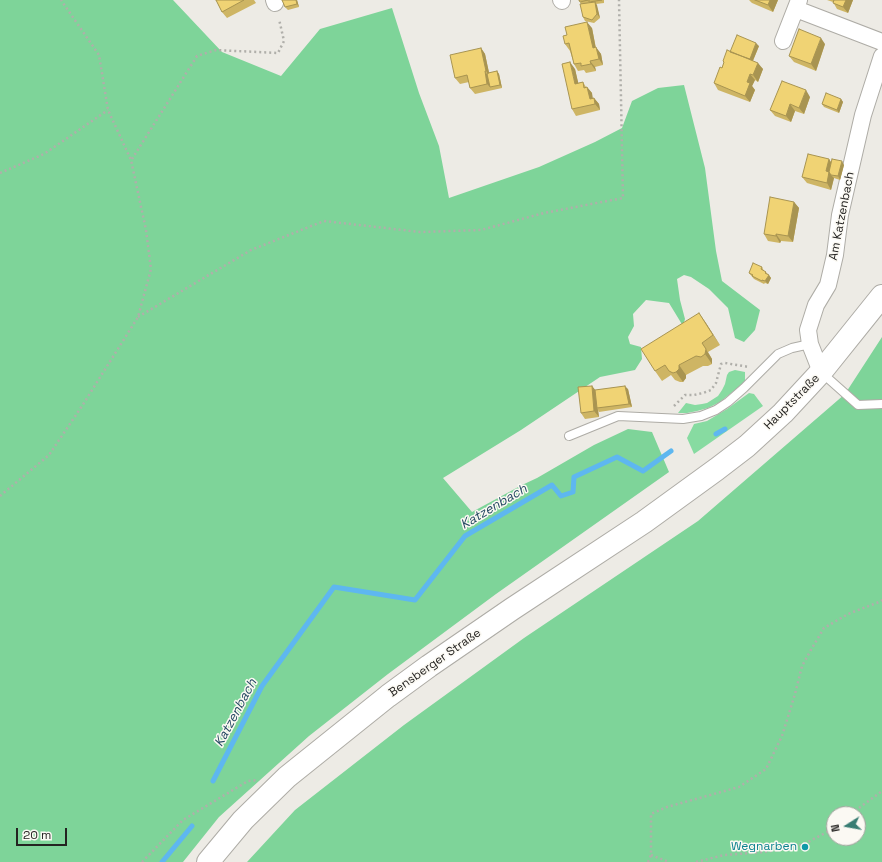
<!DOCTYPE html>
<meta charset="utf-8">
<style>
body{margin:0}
#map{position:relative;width:882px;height:862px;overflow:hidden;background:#edebe5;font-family:"Space Grotesk",sans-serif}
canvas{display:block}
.north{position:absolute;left:826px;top:806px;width:40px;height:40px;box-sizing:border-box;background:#fbf9f3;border:1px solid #a5a39f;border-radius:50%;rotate:259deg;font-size:11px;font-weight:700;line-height:16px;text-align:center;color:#242321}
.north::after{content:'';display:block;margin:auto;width:14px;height:18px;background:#387d73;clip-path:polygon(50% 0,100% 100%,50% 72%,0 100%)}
.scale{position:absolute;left:16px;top:828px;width:51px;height:18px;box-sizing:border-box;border:2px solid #242321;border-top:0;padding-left:5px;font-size:12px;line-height:14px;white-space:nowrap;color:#242321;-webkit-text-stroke:3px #fbf9f3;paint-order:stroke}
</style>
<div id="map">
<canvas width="882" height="862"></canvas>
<div class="north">N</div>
<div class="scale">20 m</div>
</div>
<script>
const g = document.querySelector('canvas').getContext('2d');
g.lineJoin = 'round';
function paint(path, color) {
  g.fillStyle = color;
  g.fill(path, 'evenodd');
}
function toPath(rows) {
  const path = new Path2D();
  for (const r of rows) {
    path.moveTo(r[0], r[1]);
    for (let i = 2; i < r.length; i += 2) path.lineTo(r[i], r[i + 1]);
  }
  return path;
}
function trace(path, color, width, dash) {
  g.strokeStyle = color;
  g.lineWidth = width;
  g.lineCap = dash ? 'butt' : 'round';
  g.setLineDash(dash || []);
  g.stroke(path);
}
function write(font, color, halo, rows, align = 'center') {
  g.font = font + ' "Space Grotesk",sans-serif';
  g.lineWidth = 3;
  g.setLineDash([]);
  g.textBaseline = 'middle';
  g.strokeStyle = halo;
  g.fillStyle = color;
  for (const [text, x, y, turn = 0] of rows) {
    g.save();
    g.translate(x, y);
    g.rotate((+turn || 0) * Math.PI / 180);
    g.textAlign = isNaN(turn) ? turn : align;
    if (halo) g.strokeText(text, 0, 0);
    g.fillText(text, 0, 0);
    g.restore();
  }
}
const green = toPath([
 [735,370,745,372,745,382,720,402,708,408,697,411,687,413,678,413,686,403,695,405,702,404,707,403,718,396,722,390,725,384,727,375,729,372],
 [749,393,754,394,763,406,694,454,687,438,694,424,707,421,727,409]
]);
const forest = toPath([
 [0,0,173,0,222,52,281,76,320,29,392,8,419,93,439,146,449,198,539,167,595,142,622,128,632,101,658,88,684,85,705,168,716,251,722,281,760,310,755,330,744,342,735,338,728,308,709,289,691,277,684,275,677,279,680,300,685,319,683,326,669,303,646,300,633,314,634,326,628,337,630,344,641,347,642,359,635,370,600,377,521,430,443,478,472,512,522,485,537,478,594,445,628,429,652,432,669,472,496,594,388,674,309,736,219,817,183,862,0,862],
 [882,337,882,862,247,862,295,810,404,725,524,638,698,521,845,394],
 [834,814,858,814,858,838,834,838]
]);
const stream = toPath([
 [716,434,725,429],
 [213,781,262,686,334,587,415,600,465,536,552,485,561,496,573,492,574,477,617,457,643,471,671,451],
 [162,862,192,826]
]);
const path = toPath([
 [132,159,197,56,216,50,278,53,284,41,279,19],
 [0,173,44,154,108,110],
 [138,317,251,250,324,221,420,232,481,230,544,213,623,198,619,0],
 [674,406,685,395,694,395,703,393,711,390,716,383,721,364,725,363,749,367],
 [0,496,49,455,82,406,138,317,151,269,146,230,131,160,108,110,99,55,61,0],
 [851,814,882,791],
 [651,855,669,862],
 [142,862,183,820,248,781,257,780],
 [648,862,651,855,651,814,667,807,739,787,766,769,782,736,795,694,802,666,812,648,824,628,848,614,879,602,882,600],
 [696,862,724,855,764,852,792,848,808,842,829,831,834,827]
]);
const lane = toPath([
 [822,373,858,405,882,404],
 [569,436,618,416,683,419,701,416,716,410,728,402,744,388,778,354,792,348,810,344]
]);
const street = toPath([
 [274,0,275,3],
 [561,0,562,1],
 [796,9,882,42],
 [783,41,799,0],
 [821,372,810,344,808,330,816,305,828,285,835,255,840,215,863,115,882,56]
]);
const secondary = toPath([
 [208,862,243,820,287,777,388,696,429,666,512,609,644,522,717,469,747,446,783,413,821,372,882,296]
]);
const wall = toPath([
 [216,0,254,0,256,3,227,18,222,12],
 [297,0,299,7,288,10,285,7],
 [579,0,604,0,604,3,596,4,600,18,594,23,585,21,583,17,581,4],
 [749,0,778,0,773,12,752,3],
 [827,0,853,0,848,13,837,9,833,2],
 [592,28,596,48,601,54,603,65,595,67,596,71,586,73,584,70,578,71,574,64,570,51,565,44],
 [825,44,816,71,794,62,789,56],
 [759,46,753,61,763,69,758,82,755,80,752,86,755,90,750,102,718,90,714,83,724,63,723,61,730,52],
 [481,48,485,54,489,73,497,71,499,74,502,88,475,94,470,88,469,82,460,84,455,78],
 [575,69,578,83,583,82,586,87,587,87,592,93,592,98,594,98,599,104,600,110,576,116,572,109],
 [810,97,804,114,795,111,791,122,775,116,770,110],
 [841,99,843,102,839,113,824,107,822,104],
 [829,159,831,162,844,165,840,180,834,178,831,190,807,183,802,177],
 [794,202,799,208,793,242,781,241,780,243,768,241,764,234],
 [762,267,764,271,766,272,771,278,768,284,765,283,764,284,754,279,749,273],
 [699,313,720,345,708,352,712,359,712,364,708,366,703,366,686,375,686,378,683,382,680,382,675,380,671,375,662,381,655,371],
 [592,386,595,390,628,389,632,407,599,412,598,410,599,417,585,419,581,413]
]);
const shadedWall = toPath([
 [296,0,297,0,299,7,297,4],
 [770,0,778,0,773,12,768,5],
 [846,0,853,0,848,13,843,7],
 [595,2,597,5,600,18,597,14],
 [587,22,592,28,597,55,593,48],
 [821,38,825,44,816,71,811,64],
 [756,43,759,46,751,65,749,61],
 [596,47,601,54,603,65,599,59],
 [481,48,485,54,490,77,486,71],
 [590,61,595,67,596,71,591,64],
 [570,62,575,69,580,90,575,84],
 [758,63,763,69,758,82,753,75],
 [485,71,489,78,490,87,487,84],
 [497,71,499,74,502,88,500,85],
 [750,74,755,80,752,86,755,90,750,102,745,96,747,82],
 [587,87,592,93,594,105,590,99],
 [806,90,810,97,804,114,799,108],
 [594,98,599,104,600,110,595,104],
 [841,99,843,102,839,113,837,110],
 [790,104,795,111,791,122,786,116],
 [829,159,833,166,831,175,834,178,831,190,827,183,826,171],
 [842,161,844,165,840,180,838,176],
 [794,202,799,208,793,242,788,236],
 [776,234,781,241,780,243,776,236],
 [769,275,771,278,768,284,765,281],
 [699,313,706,323,720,345,713,335],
 [702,343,712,359,712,364,705,354],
 [679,365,686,375,686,378,683,382,676,372],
 [592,386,597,392,597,408,598,410,599,417,594,411],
 [625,386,628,389,632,407,629,404]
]);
const building = toPath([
 [216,0,244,0,222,12,216,0],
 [282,0,296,0,297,4,285,7,282,0],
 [579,0,588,0,580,2,579,0],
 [589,0,602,0,589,2,589,0],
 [755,0,770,0,768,5,755,0],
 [834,0,846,0,843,7,833,3,834,0],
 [595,2,597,14,592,20,583,17,580,4,595,2],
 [587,22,593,48,596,47,599,59,590,61,591,64,581,66,581,63,574,64,569,43,565,44,563,36,567,35,565,27,587,22],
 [799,29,821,38,811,64,789,56,799,29],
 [737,35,756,43,750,59,730,52,737,35],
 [481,48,486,71,485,71,487,84,470,88,467,75,455,78,450,55,481,48],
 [727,50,758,63,753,75,750,74,747,82,750,83,745,96,714,83,720,67,722,68,724,62,723,61,727,50],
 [570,62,575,84,583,82,584,88,587,87,590,99,594,98,595,104,572,109,562,64,570,62],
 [497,71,500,85,490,87,487,74,488,74,488,73,497,71],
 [782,81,806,90,799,108,790,104,786,116,770,110,782,81],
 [826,93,841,99,837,110,822,104,826,93],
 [808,154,829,159,826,171,829,172,827,183,802,177,808,154],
 [832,159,842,161,838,176,831,175,829,172,832,159],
 [770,197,794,202,788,236,776,234,776,236,764,234,770,197],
 [753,263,762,267,761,269,766,272,765,273,769,275,765,281,762,280,762,281,752,276,753,275,749,273,753,263],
 [699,313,713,335,702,343,706,349,705,354,701,357,696,356,679,365,679,369,676,372,673,373,669,371,665,365,655,371,641,349,699,313],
 [592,386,594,411,581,413,578,387,592,386],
 [625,386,629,404,597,408,595,390,625,386]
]);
const markers = [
 [805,847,4,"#0f9aa8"]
];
const streetNames = [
 ["Am Katzenbach",842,216,-79],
 ["Hauptstraße",792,402,-45],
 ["Bensberger Straße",435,663,-35]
];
const cultureNames = [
 ["Wegnarben",797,847]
];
const waterNames = [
 ["Katzenbach",494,507,-31],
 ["Katzenbach",236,713,-62]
];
paint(green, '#87dba1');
paint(forest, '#7ed499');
trace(stream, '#5eb7f0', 5);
trace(lane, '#aeaca6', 10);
trace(street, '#aeaca6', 18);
trace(secondary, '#aeaca6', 24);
trace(path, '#b0afaa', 2.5, [2, 3]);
trace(lane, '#fff', 8);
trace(street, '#fff', 16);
trace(secondary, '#fff', 22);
paint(wall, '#ceb564');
paint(shadedWall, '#a89451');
paint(building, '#f0d374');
trace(building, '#a89451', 1);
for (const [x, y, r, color] of markers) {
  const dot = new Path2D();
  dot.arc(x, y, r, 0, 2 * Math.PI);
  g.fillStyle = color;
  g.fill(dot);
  trace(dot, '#fbf9f3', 1.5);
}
write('12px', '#242321', '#fbf9f3', streetNames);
write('12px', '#0d838f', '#fbf9f3', cultureNames, 'right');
write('italic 13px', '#234861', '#fbf9f3', waterNames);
</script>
